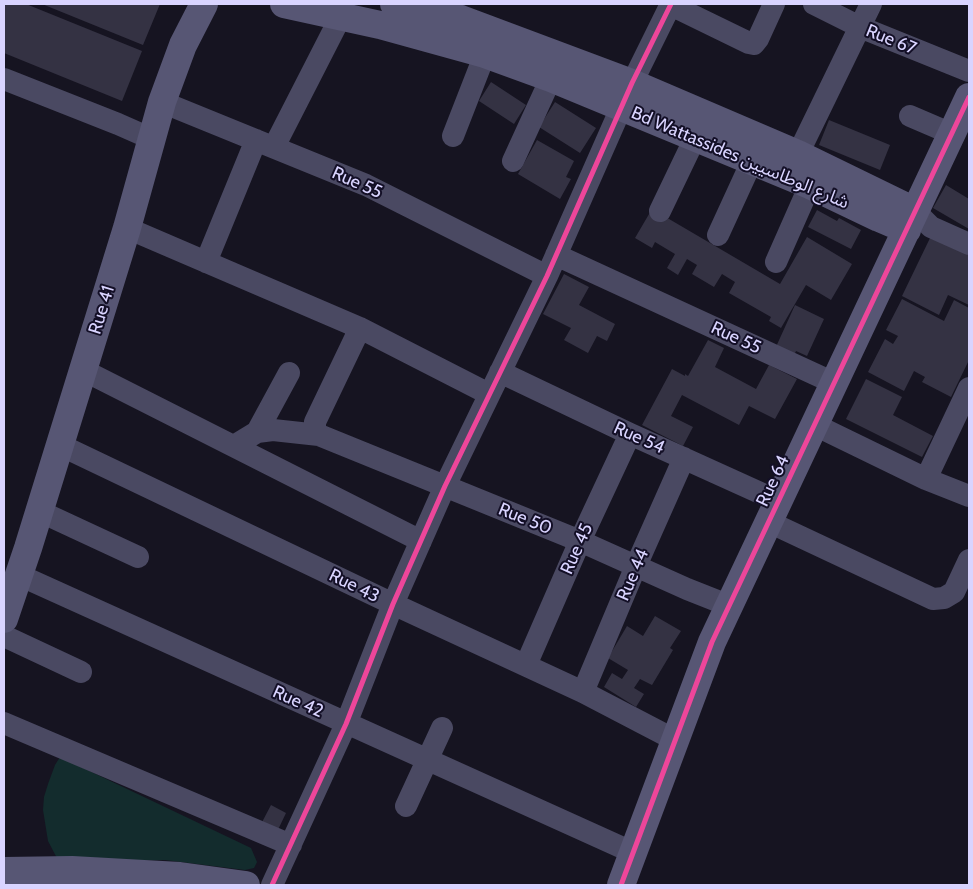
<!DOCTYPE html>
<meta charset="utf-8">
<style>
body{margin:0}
#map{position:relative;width:973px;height:889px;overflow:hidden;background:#161421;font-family:Cabin,sans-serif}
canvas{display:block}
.frame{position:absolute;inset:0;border:5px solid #d9d4ff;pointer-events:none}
</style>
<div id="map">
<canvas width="973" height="889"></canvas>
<div class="frame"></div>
</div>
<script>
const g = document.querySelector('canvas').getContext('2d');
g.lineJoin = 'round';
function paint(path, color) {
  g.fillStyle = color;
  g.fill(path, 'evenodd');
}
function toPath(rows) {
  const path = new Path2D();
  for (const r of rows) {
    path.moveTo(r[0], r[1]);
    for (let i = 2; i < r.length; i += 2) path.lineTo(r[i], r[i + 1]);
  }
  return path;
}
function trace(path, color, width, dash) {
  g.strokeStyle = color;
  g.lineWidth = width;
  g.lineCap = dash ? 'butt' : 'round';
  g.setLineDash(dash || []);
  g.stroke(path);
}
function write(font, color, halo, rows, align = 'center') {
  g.font = font + ' Cabin,"Noto Sans Arabic",sans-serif';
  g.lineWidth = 4;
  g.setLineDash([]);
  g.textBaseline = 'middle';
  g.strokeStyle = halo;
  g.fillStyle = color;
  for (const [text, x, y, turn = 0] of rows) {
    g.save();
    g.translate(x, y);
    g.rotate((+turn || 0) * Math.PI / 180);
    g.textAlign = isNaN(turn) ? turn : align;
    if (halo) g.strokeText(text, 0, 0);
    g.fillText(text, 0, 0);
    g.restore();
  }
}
const green = toPath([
 [60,757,251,848,257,862,254,868,245,870,165,860,59,862,48,841,43,810,44,797,48,784,55,765]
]);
const building = toPath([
 [4,4,26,4,142,51,122,101,4,53],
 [42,4,160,4,143,45],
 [491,82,526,105,514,124,479,101],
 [555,102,596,128,580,153,539,127],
 [829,120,890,145,880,170,819,145],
 [537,140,574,161,566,177,571,179,560,199,518,174],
 [946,185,969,199,969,229,933,208],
 [652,209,780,284,807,237,852,264,831,300,806,285,781,328,769,321,771,317,729,293,735,282,722,274,714,287,692,274,697,265,687,259,678,275,667,268,675,254,655,242,652,248,635,238],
 [817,210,837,221,839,218,861,230,851,249,808,227],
 [931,236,969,255,969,305,948,295,939,315,902,296],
 [564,274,589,287,579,305,615,324,607,341,597,336,588,353,564,340,571,328,543,314],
 [902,299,944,321,954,300,969,308,969,360,951,397,922,382,925,377,914,371,904,391,868,372,885,339,893,344,898,336,886,330],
 [795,305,824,319,807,356,796,351,793,358,775,349],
 [708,340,724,348,715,367,756,389,769,365,797,379,775,419,749,406,739,425,682,395,671,416,693,427,683,446,642,425,672,369,685,376,685,374,688,376],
 [866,379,902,397,893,415,933,436,922,457,846,419],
 [655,616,681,631,670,648,673,650,652,685,640,679,634,688,644,694,636,707,604,687,612,673,622,679,628,670,608,658,627,626,643,636],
 [271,805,286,813,276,834,260,826]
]);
const street = toPath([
 [669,4,749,43,754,44,758,39,774,4],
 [814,4,860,27,969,71],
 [4,79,118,124,152,139],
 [162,102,366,185,547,276],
 [910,116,952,134],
 [453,136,485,54],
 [274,147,341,16],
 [798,154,871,4],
 [513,161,551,78],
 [660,211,695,138],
 [915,211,931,227,969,244],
 [127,228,360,328,489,394],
 [718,235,752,161],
 [556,255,834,383],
 [206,262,256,140],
 [776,262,810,185],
 [83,370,421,541],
 [500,372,630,434,778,501],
 [815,425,926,479,969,496],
 [257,432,289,373],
 [319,435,315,429,315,422,360,328],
 [60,445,393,604,583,692,675,740],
 [234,446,257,432,273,430,319,435,580,541,687,589,730,606],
 [926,479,969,388],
 [39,511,138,557],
 [769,522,933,599,944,598,954,592,969,560],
 [19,575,634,853],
 [4,636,81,672],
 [526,665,580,541,630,434],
 [583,692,636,566,684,458],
 [4,723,291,845],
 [406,806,442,728],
 [272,885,346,724,393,604,445,486,547,276,632,83,671,4]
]);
const secondary = toPath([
 [284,4,380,25,485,54,551,78,752,161,810,185,879,218,907,230],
 [394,4,461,19,632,83,798,154,915,211],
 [4,619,28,548,127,228,162,102,183,45,204,4],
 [4,871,72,870,180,876,246,885],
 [621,885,712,642,969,97]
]);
const cycleway = toPath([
 [272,885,346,724,393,604,445,486,547,276,632,83,671,4],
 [621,885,712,642,969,97]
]);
const streetNames = [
 ["Rue 67",891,40,22],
 ["Bd Wattassides شارع الوطاسيين",740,158,23],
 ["Rue 55",357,183,24],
 ["Rue 41",102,310,-73],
 ["Rue 55",736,338,25],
 ["Rue 54",639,438,24],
 ["Rue 64",773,481,-65],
 ["Rue 50",525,519,22],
 ["Rue 45",577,549,-66],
 ["Rue 44",633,575,-67],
 ["Rue 43",354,586,26],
 ["Rue 42",298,702,24]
];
paint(green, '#132c2d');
paint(building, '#343243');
trace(street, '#4a4962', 22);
trace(secondary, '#575674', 28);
trace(cycleway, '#ed469a', 5);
write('18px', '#d9d4ff', '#130f26', streetNames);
</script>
